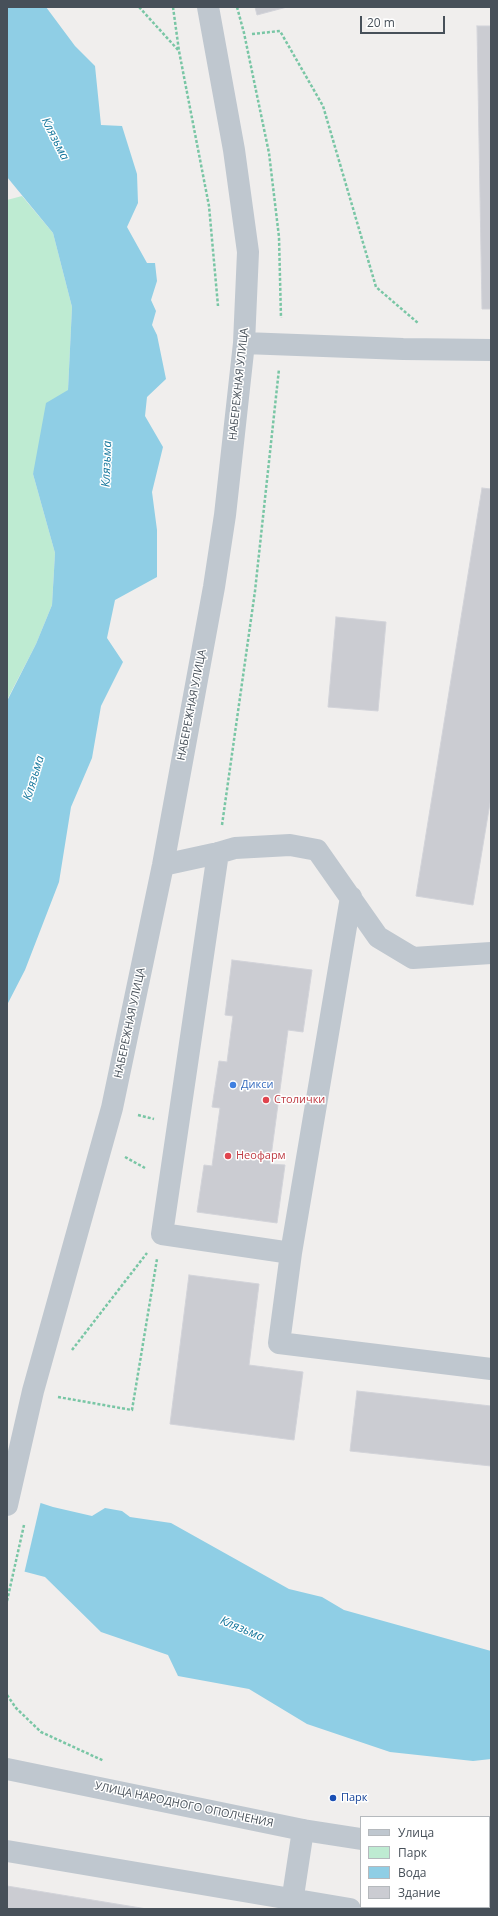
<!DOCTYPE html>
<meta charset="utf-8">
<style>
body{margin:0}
#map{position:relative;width:498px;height:1916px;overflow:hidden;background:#f0eeed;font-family:"Open Sans",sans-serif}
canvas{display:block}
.frame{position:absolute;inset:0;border:8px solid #475059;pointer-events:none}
.legend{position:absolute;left:360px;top:1816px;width:130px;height:92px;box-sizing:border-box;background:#fff;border:1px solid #b5b9bd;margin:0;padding:5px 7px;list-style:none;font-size:12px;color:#475059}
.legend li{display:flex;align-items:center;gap:8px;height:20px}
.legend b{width:20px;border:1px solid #b5b9bd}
.scale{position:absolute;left:360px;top:16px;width:85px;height:18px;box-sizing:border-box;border:2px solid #475059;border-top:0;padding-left:5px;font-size:12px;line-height:14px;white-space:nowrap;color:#475059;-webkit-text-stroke:3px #fff;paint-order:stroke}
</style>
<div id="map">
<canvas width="498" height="1916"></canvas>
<div class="frame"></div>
<ul class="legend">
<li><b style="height:5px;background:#bfc7cf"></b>Улица</li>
<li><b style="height:11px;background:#beebd2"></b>Парк</li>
<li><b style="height:11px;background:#8fcee5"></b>Вода</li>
<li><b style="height:11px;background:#cbccd2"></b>Здание</li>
</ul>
<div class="scale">20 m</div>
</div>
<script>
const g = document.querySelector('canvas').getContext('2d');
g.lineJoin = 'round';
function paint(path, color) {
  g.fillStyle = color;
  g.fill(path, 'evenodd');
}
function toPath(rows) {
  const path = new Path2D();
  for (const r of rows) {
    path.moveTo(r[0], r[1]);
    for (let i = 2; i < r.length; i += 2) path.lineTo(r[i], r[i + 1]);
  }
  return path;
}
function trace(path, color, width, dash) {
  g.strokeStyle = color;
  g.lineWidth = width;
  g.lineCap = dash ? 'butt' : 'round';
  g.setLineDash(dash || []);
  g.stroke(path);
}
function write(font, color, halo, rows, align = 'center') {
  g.font = font + ' "Open Sans",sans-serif';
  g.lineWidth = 3;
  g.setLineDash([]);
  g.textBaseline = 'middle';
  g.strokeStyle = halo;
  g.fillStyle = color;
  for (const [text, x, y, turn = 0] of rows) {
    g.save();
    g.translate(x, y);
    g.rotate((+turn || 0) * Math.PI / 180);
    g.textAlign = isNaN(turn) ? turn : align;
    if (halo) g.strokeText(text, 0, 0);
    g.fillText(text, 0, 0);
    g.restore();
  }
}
const green = toPath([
 [22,196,53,233,72,307,68,390,33,474,55,553,52,605,36,644,7,700,7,200]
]);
const water = toPath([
 [7,7,46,7,75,46,95,66,101,125,122,126,137,174,138,203,127,227,147,263,155,263,157,281,151,300,156,311,152,325,157,335,166,379,147,397,145,416,163,447,152,492,157,530,157,577,115,600,107,638,123,662,101,706,92,758,71,807,59,882,25,970,7,1005,7,701,36,644,52,605,55,553,33,474,46,403,68,390,72,307,53,233,7,177],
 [7,1492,53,1507,92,1516,105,1508,122,1511,130,1517,171,1523,289,1589,322,1597,344,1610,491,1651,491,1759,473,1761,390,1752,307,1724,249,1689,178,1676,168,1655,101,1632,45,1577,7,1567]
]);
const pier = toPath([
 [7,1490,41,1501,24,1574,7,1570]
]);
const building = toPath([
 [255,7,287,7,257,15,255,7],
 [477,26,491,26,491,309,482,309,477,26],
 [482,488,491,489,491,797,473,905,416,896,482,488],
 [336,617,386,622,378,711,328,707,336,617],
 [232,960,312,970,303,1032,288,1030,270,1164,285,1165,277,1223,197,1212,204,1165,212,1166,220,1108,212,1107,219,1061,227,1062,233,1016,225,1015,232,960],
 [189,1275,259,1284,249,1365,303,1372,294,1440,170,1424,189,1275],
 [357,1391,491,1406,491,1466,350,1451,357,1391],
 [7,1886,147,1909,7,1909,7,1886]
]);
const path = toPath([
 [139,7,179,51],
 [173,7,179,51,209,206,218,306],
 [237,7,244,33,269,153,279,237,281,318],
 [252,34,280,31,323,106,376,287,418,323],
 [222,825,255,591,279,369],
 [138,1115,154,1119],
 [125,1157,145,1168],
 [72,1350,147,1253],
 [58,1397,132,1410,157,1259],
 [7,1601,24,1525],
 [7,1695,16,1708,41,1732,104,1761]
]);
const minor = toPath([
 [244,343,403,349,491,350],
 [218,853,162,1234,291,1253,279,1343,491,1369],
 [163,865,218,853,235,848,290,845,317,850,378,937,413,958,491,953],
 [291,1253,351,897],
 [7,1505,33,1391,112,1108,163,865,214,587,225,515,244,343,248,252,234,150,208,7],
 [7,1769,303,1830,361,1839],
 [7,1851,350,1909],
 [489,1861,491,1861],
 [291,1909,303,1830]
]);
const markers = [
 [233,1085,4,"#3f7fe0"],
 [266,1100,4,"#e0444e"],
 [228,1156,4,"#e0444e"],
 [333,1798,4,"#1a4fb4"]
];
const streetNames = [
 ["НАБЕРЕЖНАЯ УЛИЦА",239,384,-84],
 ["НАБЕРЕЖНАЯ УЛИЦА",192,705,-79],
 ["НАБЕРЕЖНАЯ УЛИЦА",130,1023,-78],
 ["УЛИЦА НАРОДНОГО ОПОЛЧЕНИЯ",184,1805,12]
];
const shopNames = [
 ["Дикси",241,1085]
];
const healthNames = [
 ["Столички",274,1100],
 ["Неофарм",236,1156]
];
const transitNames = [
 ["Парк",341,1798]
];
const waterNames = [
 ["Клязьма",55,139,63],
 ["Клязьма",107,464,-88],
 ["Клязьма",34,778,-73],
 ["Клязьма",242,1629,23]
];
paint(green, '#beebd2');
paint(water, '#8fcee5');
paint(pier, '#f0eeed');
paint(building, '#cbccd2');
trace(building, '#d2d3d9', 1);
trace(path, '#79c6a5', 2.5, [3, 2]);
trace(minor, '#bfc7cf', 22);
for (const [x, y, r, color] of markers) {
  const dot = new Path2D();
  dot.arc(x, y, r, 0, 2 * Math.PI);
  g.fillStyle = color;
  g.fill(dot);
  trace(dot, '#fff', 1.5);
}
write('11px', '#475059', '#fff', streetNames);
write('11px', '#366cbe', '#fff', shopNames, 'left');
write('11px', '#be3a42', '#fff', healthNames, 'left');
write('11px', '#164399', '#fff', transitNames, 'left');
write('italic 12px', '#17789d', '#fff', waterNames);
</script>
